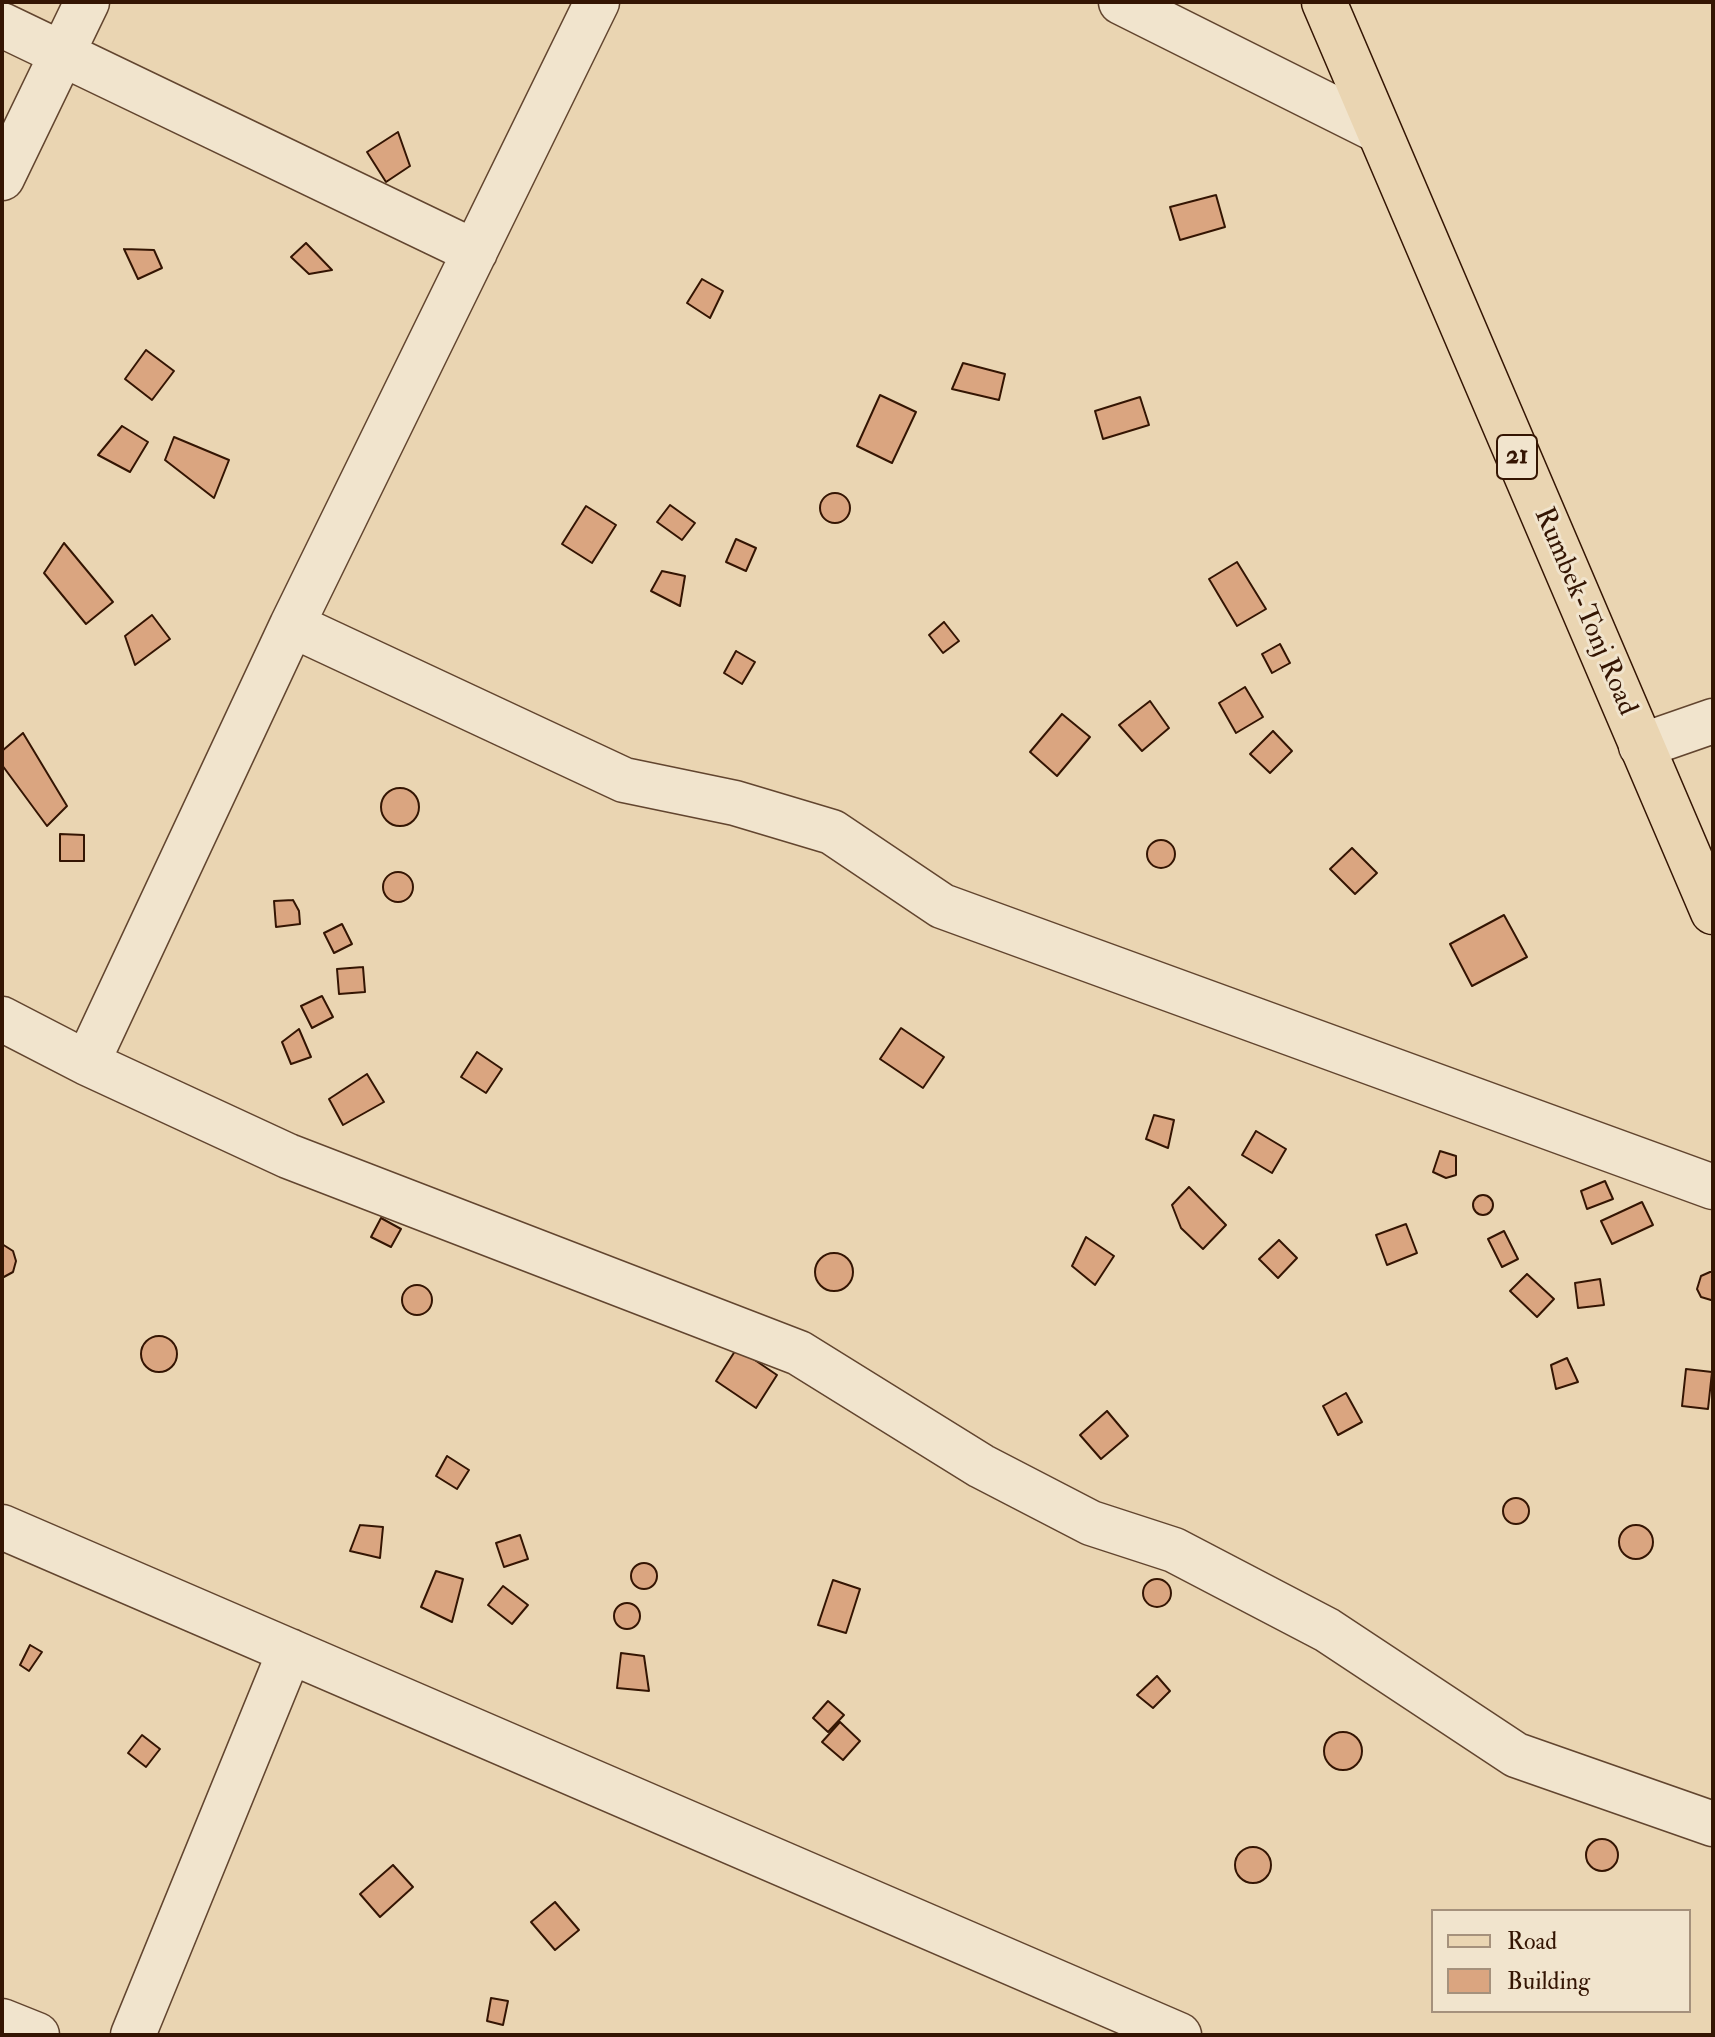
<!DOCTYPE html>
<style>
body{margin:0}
#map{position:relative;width:1715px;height:2037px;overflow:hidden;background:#ead5b2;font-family:"IM FELL Double Pica",serif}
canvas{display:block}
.frame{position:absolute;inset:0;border:4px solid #341503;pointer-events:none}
.legend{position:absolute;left:1431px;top:1909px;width:260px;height:104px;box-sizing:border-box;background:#f1e4cd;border:2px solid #a5917c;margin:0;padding:10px 14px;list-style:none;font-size:24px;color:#341503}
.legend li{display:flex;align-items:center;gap:16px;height:40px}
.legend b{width:40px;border:2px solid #a5917c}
</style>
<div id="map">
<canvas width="1715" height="2037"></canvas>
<div class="frame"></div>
<ul class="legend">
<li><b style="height:10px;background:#ead5b2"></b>Road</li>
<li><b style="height:22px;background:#daa580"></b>Building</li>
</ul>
</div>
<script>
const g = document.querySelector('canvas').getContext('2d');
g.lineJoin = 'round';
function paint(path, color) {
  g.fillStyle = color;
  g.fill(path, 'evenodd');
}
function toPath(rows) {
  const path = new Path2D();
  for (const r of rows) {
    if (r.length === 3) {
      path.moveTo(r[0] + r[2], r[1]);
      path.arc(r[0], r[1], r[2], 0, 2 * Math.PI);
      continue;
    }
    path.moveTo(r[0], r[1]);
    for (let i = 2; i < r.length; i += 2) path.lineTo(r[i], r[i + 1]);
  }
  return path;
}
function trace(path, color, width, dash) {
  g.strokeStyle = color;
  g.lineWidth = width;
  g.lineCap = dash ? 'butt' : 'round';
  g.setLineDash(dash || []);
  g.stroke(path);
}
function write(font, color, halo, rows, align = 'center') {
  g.font = font + ' "IM FELL Double Pica",serif';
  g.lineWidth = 6;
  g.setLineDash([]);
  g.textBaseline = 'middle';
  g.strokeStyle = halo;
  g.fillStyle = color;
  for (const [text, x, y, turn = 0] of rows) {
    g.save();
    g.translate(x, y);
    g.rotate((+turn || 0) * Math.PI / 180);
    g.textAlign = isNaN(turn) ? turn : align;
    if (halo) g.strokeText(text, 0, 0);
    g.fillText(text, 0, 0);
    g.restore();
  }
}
const building = toPath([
 [398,132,410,166,386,182,367,152,398,132],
 [1216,195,1225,227,1180,240,1170,207,1216,195],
 [306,243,332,270,309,274,291,257,306,243],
 [124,249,154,250,162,268,138,279,124,249],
 [702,279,723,291,710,318,687,303,702,279],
 [146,350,174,371,152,400,125,379,146,350],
 [963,363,1005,374,999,400,952,389,963,363],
 [880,395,916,412,892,463,857,446,880,395],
 [1140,397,1149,425,1103,439,1095,411,1140,397],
 [122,426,148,442,130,472,98,455,122,426],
 [174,437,229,460,214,498,165,460,174,437],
 [835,508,15],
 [670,505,695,523,682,540,657,522,670,505],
 [586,506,616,525,592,563,562,544,586,506],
 [736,539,756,548,746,571,726,562,736,539],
 [64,543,113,602,86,624,44,573,64,543],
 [1237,562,1266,609,1237,626,1209,579,1237,562],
 [662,571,685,576,680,606,651,591,662,571],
 [152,615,170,639,135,665,125,636,152,615],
 [944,622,959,641,943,653,929,635,944,622],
 [1280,644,1290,663,1272,673,1262,654,1280,644],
 [736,651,755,662,742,684,724,673,736,651],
 [1245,687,1263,717,1236,733,1219,703,1245,687],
 [1150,701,1169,728,1142,751,1119,725,1150,701],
 [1062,714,1090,737,1057,776,1030,752,1062,714],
 [1273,731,1292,751,1270,773,1250,754,1273,731],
 [23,733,67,806,47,826,2,765,2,751,23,733],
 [400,807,19],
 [60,834,84,835,84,861,60,861,60,834],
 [1161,854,14],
 [1352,848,1377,873,1355,894,1330,869,1352,848],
 [398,887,15],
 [293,900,299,911,300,924,276,927,274,901,293,900],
 [1504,915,1527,957,1472,986,1450,944,1504,915],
 [342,924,352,944,334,953,324,933,342,924],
 [363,967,365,992,339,994,337,969,363,967],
 [322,996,333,1017,312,1028,301,1006,322,996],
 [901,1028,944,1057,923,1088,880,1059,901,1028],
 [299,1029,311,1057,291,1064,282,1042,299,1029],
 [477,1052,502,1069,486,1093,461,1077,477,1052],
 [367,1074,384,1102,343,1125,329,1099,367,1074],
 [1154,1115,1174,1120,1168,1148,1146,1139,1154,1115],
 [1256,1131,1286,1149,1272,1173,1242,1155,1256,1131],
 [1440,1151,1456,1156,1456,1175,1446,1178,1433,1172,1440,1151],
 [1605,1181,1613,1199,1587,1209,1581,1191,1605,1181],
 [1189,1187,1226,1225,1203,1249,1181,1228,1172,1205,1189,1187],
 [1483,1205,10],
 [1642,1202,1653,1225,1612,1244,1601,1221,1642,1202],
 [381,1218,401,1229,391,1247,371,1237,381,1218],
 [1406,1224,1417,1253,1387,1265,1376,1235,1406,1224],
 [1504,1231,1518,1259,1502,1267,1488,1239,1504,1231],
 [1086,1237,1114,1256,1095,1285,1072,1266,1086,1237],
 [1279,1240,1297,1258,1278,1278,1259,1259,1279,1240],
 [2,1244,13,1251,16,1261,13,1272,2,1278,2,1244],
 [834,1272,19],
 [1710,1272,1713,1272,1713,1300,1711,1300,1701,1297,1697,1289,1701,1276,1710,1272],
 [1527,1274,1554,1299,1537,1317,1510,1291,1527,1274],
 [1600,1279,1604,1305,1578,1308,1575,1283,1600,1279],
 [417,1300,15],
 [159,1354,18],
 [737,1348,777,1375,756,1408,716,1381,737,1348],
 [1567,1358,1578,1382,1556,1389,1551,1365,1567,1358],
 [1686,1369,1712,1372,1708,1409,1682,1406,1686,1369],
 [1346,1393,1362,1422,1338,1435,1323,1406,1346,1393],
 [1107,1411,1128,1436,1101,1459,1080,1435,1107,1411],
 [447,1456,469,1470,457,1489,436,1476,447,1456],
 [1516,1511,13],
 [360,1525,383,1527,380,1558,350,1551,360,1525],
 [1636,1542,17],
 [520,1535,528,1559,504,1567,496,1543,520,1535],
 [644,1576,13],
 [436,1571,463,1579,452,1622,421,1607,436,1571],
 [1157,1593,14],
 [833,1580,860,1589,846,1633,818,1625,833,1580],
 [503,1586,528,1605,512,1624,488,1605,503,1586],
 [627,1616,13],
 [30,1645,42,1652,29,1671,20,1665,30,1645],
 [621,1653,644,1656,649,1691,617,1688,621,1653],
 [1157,1676,1170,1691,1153,1708,1137,1695,1157,1676],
 [828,1701,844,1715,828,1732,813,1718,828,1701],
 [840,1722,860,1741,843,1760,822,1742,840,1722],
 [1343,1751,19],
 [142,1735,160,1749,146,1767,128,1753,142,1735],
 [1602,1855,16],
 [1253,1865,18],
 [393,1865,413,1887,380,1917,360,1894,393,1865],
 [555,1902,579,1930,555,1950,531,1922,555,1902],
 [491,1998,508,2001,503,2025,487,2021,491,1998]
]);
const minor = toPath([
 [1121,2,1377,130],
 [2,25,475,252],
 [2,178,87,2],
 [292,625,597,2],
 [1641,746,1713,721],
 [2,1019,87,1063,288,1156,799,1353,981,1466,1091,1523,1174,1550,1327,1630,1516,1755,1713,1824],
 [87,1063,292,625,624,780,735,803,832,832,942,906,1713,1187],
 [2,1527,1179,2035],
 [2,2021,37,2035],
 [133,2035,290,1651]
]);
const major = toPath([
 [1324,2,1713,912]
]);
const shields = [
 [1517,457,40]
];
const shieldNames = [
 ["21",1517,457]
];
const streetNames = [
 ["Rumbek-Tonj Road",1584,612,67]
];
paint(building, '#daa580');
trace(building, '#341503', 2);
trace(minor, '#62452f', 47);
trace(major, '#341503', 47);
trace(minor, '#f1e4cd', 44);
trace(major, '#ead5b2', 44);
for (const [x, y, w] of shields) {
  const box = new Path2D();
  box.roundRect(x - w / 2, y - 22, w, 44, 6);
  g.fillStyle = '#f1e4cd';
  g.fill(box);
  trace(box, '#341503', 2);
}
write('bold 26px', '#341503', null, shieldNames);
write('28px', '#341503', '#f1e4cd', streetNames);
</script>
